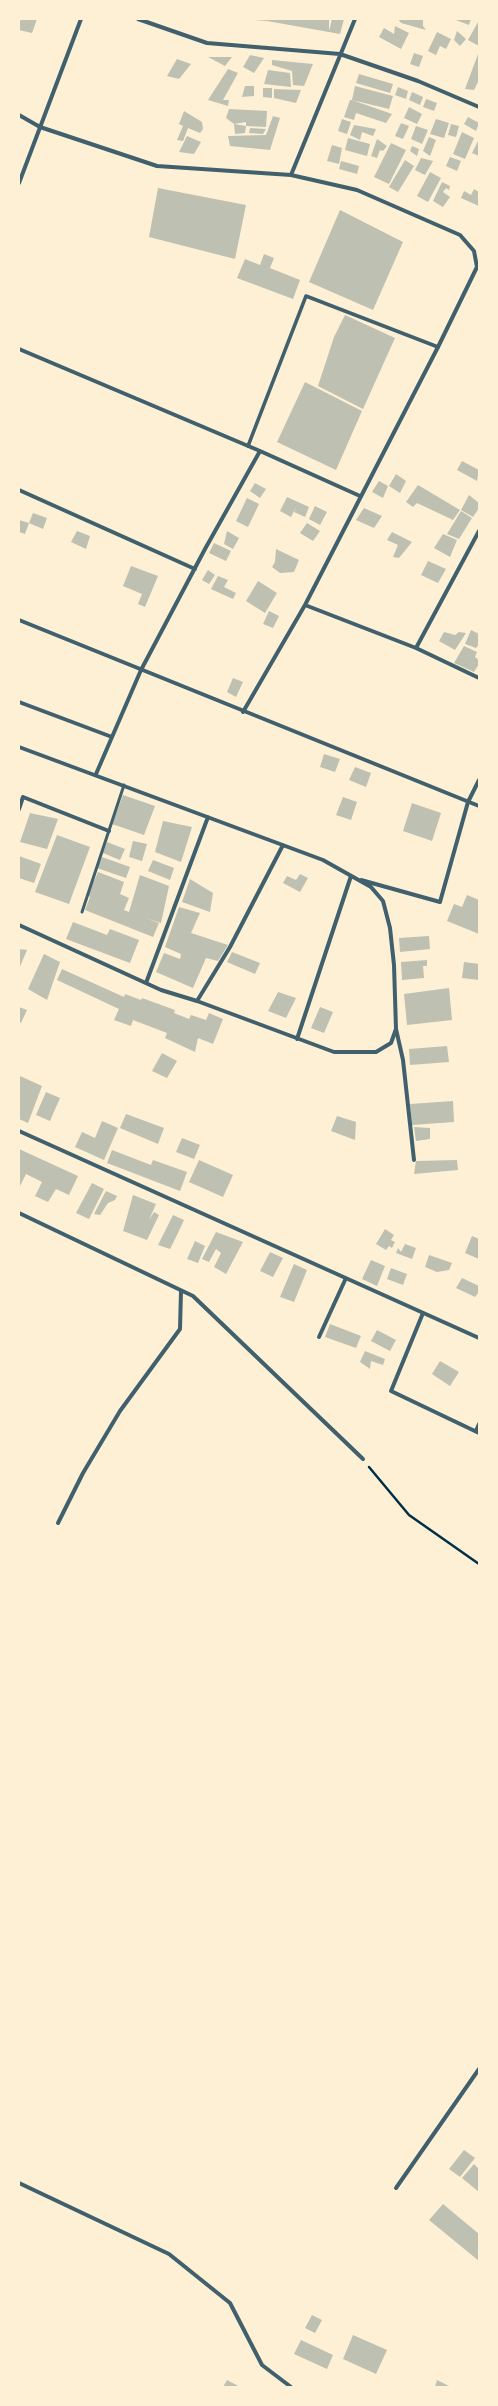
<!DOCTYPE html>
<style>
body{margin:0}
#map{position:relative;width:498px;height:2406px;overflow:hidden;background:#fdf0d5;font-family:Cabin,sans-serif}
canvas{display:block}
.frame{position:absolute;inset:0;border:20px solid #fdf0d5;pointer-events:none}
</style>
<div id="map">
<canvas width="498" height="2406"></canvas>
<div class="frame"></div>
</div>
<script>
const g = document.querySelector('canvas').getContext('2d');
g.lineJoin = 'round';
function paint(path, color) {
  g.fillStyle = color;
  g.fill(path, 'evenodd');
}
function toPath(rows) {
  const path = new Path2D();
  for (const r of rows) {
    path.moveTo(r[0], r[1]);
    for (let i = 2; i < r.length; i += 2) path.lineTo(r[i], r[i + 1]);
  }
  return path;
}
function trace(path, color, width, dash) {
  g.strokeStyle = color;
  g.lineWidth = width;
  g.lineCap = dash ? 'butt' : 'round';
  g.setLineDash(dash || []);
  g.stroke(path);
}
const building = toPath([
 [22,19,37,19,32,33,19,30,19,22],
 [241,19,267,19,267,21,268,19,329,19,329,31,332,19,344,19,340,34,267,21],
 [398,19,423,19,423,26,426,30,401,23],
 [453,19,471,19,469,25],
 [478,22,479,23,479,46,468,40],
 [395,26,409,33,401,49,379,37,384,28,394,34],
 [457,31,466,39,460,46,454,40],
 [437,32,451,39,446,49,440,46,436,55,428,51],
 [414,53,423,56,419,67,410,64],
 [478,54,479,80,474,90,465,89],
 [250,55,264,58,254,73,243,67],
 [208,57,232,57,225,66],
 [177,59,191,64,179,79,167,76],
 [272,60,313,64,304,86,293,85,292,71,272,65],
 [228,69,238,73,223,100,229,100,228,106,208,100],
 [268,70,290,73,291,87,264,84],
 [359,74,393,84,390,93,356,83],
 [245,86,254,86,254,96,242,97],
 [355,86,393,96,389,109,352,100],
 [398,87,408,91,406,99,395,95],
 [263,88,272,88,272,98,263,97],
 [274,89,301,90,296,103,274,98],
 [412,92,423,97,420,105,409,100],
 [426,99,437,103,434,111,423,107],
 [350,100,352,100,392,114,386,123,356,113,354,120,344,117],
 [409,107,422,114,417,124,404,118],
 [229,109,267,111,266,127,246,126,246,122,234,124,246,126,245,133,235,134,234,124,226,118],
 [184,111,202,122,203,129,200,133,188,128,183,141,177,140,183,126,179,124],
 [273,116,280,118,270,150,230,146,228,136,266,135],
 [468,117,479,123,476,131,464,124],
 [342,119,351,122,347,134,338,131],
 [436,119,449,123,444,138,430,134],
 [401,123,409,126,403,139,395,136],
 [451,124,459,126,456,137,448,135],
 [354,125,376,129,373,136,362,132,360,140,350,135],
 [416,126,428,130,422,144,411,139],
 [250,128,266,129,263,134,249,133],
 [462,132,474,138,465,159,453,154],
 [187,136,201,142,194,154,179,152],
 [429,137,436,140,430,156,423,151],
 [348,138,370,144,367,156,345,150],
 [377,139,387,146,383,151,380,150,377,158,371,156],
 [479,139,479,156,472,153],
 [391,143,406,150,389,184,374,177],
 [332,145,342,148,339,164,327,161],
 [412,146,419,149,417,156,410,151],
 [450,157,461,161,457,171,446,166],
 [421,158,433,161,425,175,415,170],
 [405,160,414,166,398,192,389,187],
 [341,161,359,166,357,174,339,169],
 [430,172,441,178,428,202,417,196],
 [442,182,450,186,449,190,446,188,443,192,450,197,443,207,433,201],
 [158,188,246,205,235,259,149,237],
 [474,189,479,192,479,206,461,198,464,191,471,195],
 [340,210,403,242,373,310,309,282],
 [264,254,274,258,270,268,300,280,293,299,237,278,245,259,260,265],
 [345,315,395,338,363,409,318,386,334,337],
 [305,382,362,411,336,470,277,442],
 [462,461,479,470,477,481,457,470],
 [396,474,406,481,400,493,389,486],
 [379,481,388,486,383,498,372,492],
 [255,483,266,489,260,498,250,491],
 [418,485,460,510,453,520,417,503,413,507,406,502],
 [469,495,479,503,479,508,473,517,461,510],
 [287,497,309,507,305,517,294,512,297,505,291,517,280,511],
 [247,498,259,504,248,527,236,521],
 [315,506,327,512,320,525,309,519],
 [364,508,382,516,374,528,356,520],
 [461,511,472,518,459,539,447,534],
 [33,513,47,518,43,529,29,523],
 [19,520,29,523,25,534,19,532],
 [307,523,320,531,313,541,300,533],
 [77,531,90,536,86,549,71,542],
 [227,531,239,538,233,549,224,544],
 [392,532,412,542,399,558,393,557,398,545,387,540],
 [443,534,457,540,450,557,434,548],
 [214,543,231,551,226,561,209,553],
 [276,549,299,560,294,572,280,573,272,567,275,562],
 [428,561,446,569,438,583,421,575],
 [131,566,158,576,145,607,138,604,142,594,123,586],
 [208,570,215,575,209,584,202,580],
 [218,576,228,580,224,587,236,593,233,599,211,589],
 [258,581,277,593,265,613,246,601],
 [269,611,279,616,273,628,263,624],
 [471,630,479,634,479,644,476,648,465,644],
 [444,632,455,635,459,632,466,633,455,650,439,641],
 [464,646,477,652,475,657,479,660,479,664,474,672,454,663],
 [233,678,243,682,236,697,227,692],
 [324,754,340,759,335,772,320,767],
 [355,767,371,773,366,787,349,780],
 [123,795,155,806,144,835,112,824],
 [343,797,357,802,351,820,336,815],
 [412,803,441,813,432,841,403,831],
 [30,813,58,819,47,849,20,842],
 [163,821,192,827,181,862,155,852],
 [57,835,90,847,69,904,35,892],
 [133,841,147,844,142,861,129,857],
 [107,842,125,849,120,860,103,853],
 [19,856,41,864,34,883,19,878],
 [102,857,130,867,126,878,97,868],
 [153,860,174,868,170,880,148,871],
 [98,872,124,882,120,894,129,898,124,910,129,912,140,875,169,886,161,923,145,918,159,923,153,937,85,910,90,897,88,895],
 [300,874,308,878,300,892,283,883,287,876,296,880],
 [190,879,213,893,210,912,182,902],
 [467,895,479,900,479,934,447,921,454,904,462,907],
 [179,907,200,913,191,933,228,945,218,961,206,958,193,988,156,972,164,953,180,959,181,954,165,947],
 [73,922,107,935,110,929,139,940,130,963,66,939],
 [429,936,430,949,400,952,399,938],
 [19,949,27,950,19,969],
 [232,952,260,963,255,974,227,962],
 [44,954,60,962,47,1000,28,989],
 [427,960,427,966,423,966,424,978,402,980,401,962],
 [464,962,479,964,479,980,462,978],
 [62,969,124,997,125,994,141,1000,142,998,175,1010,174,1013,189,1019,191,1015,206,1020,209,1013,223,1019,213,1044,198,1038,195,1052,165,1038,167,1033,133,1020,131,1026,114,1020,119,1009,57,980],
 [449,988,452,1020,407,1025,404,994],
 [278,992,296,998,286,1018,268,1011],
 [19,1007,27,1010,21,1023,19,1022],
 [320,1007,333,1012,324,1033,311,1028],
 [447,1046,449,1062,410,1065,409,1049],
 [162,1053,177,1061,167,1078,152,1071],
 [20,1076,42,1086,28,1123,19,1119],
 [46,1092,60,1098,50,1121,36,1115],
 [453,1101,454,1122,412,1125,410,1104],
 [126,1114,164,1128,158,1144,120,1128],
 [337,1116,356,1122,355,1140,331,1131],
 [102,1121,118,1128,104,1160,75,1147,82,1132,95,1138],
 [414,1127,430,1128,430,1139,416,1141],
 [182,1138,200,1145,194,1159,176,1152],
 [19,1149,78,1176,69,1195,56,1189,48,1202,35,1196,42,1182,26,1174,19,1188],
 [112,1150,151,1165,153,1160,187,1172,180,1191,107,1163],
 [199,1160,233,1175,223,1197,189,1182],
 [457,1160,458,1170,414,1174,416,1161],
 [92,1183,104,1189,89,1219,76,1213],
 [106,1191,117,1196,115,1200,108,1203,100,1215,94,1214],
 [133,1195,156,1204,149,1220,154,1212,159,1215,147,1240,123,1231],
 [173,1215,184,1220,177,1235,170,1249,158,1245],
 [385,1229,394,1235,391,1240,395,1242,392,1248,389,1246,386,1250,376,1244],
 [216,1232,243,1242,226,1274,214,1267,221,1253,216,1249,209,1262,202,1259],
 [472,1236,479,1239,479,1259,465,1253],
 [195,1241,205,1246,198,1263,187,1259],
 [405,1244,416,1248,412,1259,396,1253,398,1248,401,1252],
 [270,1252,283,1258,273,1277,260,1271],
 [429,1255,452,1263,449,1270,437,1272,425,1267],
 [371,1260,385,1266,377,1286,362,1279],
 [294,1264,307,1270,294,1302,280,1297],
 [391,1268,407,1274,403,1285,387,1279],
 [462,1278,479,1286,479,1292,475,1297,456,1288],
 [330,1324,361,1336,356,1348,325,1337],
 [377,1330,396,1340,390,1351,371,1341],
 [365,1351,385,1359,383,1365,371,1361,370,1369,360,1362],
 [440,1361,459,1372,450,1386,432,1374],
 [464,2150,475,2158,460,2177,449,2169],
 [474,2164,479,2169,479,2192,462,2178],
 [443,2204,479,2234,479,2261,429,2220],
 [312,2315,322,2320,315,2333,305,2328],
 [353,2335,387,2350,376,2374,343,2359],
 [301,2340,333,2355,327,2369,294,2354],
 [227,2380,240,2387,223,2387],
 [437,2380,451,2387,435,2387]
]);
const path = toPath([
 [369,1467,409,1515,479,1564]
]);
const service = toPath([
 [82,912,124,785]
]);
const pedestrian = toPath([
 [248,446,306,296,438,347]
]);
const minor = toPath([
 [138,19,207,43,340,54,418,81,479,107],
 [19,115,40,127,157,166,291,175,357,190,460,235,474,251,477,267,438,347,305,605,243,712],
 [291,175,355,19],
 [19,183,81,19],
 [19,349,260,451,360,496],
 [19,490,195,569],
 [305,605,416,648,479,678],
 [19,620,479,806],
 [416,648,479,531],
 [19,702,112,737],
 [19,747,323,860,371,887,383,901,390,928,394,965,396,1029,391,1043,376,1052,334,1052,197,1001,161,990,19,925],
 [96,774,141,670,205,549,260,451],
 [19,809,23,797,109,831],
 [361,880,440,902,468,802,479,780],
 [146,983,208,817],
 [197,1001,230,947,283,845],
 [396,1029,403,1060,414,1160],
 [297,1039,351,876],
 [19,1131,479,1338],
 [19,1213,193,1296,363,1459],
 [423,1313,391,1391,479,1433],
 [319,1337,346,1278],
 [476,1431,479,1424],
 [58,1523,83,1473,120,1411,180,1329,181,1291],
 [19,2183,169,2254,230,2303,262,2365,291,2387],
 [396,2188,479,2069]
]);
paint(building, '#bec0b2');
trace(path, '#003049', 2.5);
trace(service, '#3f606c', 3);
trace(pedestrian, '#3f606c', 3.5);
trace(minor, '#3f606c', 4);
</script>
